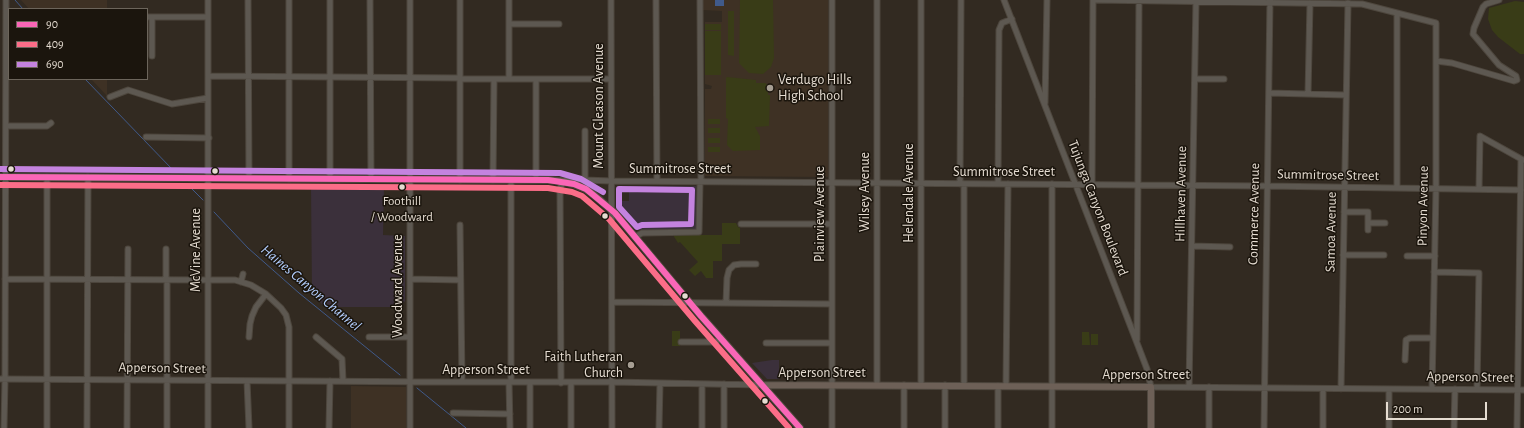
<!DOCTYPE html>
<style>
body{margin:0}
#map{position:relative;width:1524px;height:428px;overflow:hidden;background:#322a21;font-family:"Alegreya Sans",sans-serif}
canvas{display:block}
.legend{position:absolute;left:8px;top:8px;width:140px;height:72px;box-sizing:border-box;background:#1b150d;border:1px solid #6c655b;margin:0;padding:5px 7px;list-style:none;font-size:12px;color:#e5dcd1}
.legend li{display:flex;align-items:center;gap:8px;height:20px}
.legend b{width:20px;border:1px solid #6c655b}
.scale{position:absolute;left:1386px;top:402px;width:101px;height:18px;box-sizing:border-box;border:2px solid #e5dcd1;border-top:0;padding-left:5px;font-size:12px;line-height:14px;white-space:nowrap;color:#e5dcd1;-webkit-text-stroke:3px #1b150d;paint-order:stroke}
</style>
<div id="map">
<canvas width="1524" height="428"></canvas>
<ul class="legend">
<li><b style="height:5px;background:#fa66b7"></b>90</li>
<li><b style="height:5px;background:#fb6d88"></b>409</li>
<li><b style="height:5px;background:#c483df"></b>690</li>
</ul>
<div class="scale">200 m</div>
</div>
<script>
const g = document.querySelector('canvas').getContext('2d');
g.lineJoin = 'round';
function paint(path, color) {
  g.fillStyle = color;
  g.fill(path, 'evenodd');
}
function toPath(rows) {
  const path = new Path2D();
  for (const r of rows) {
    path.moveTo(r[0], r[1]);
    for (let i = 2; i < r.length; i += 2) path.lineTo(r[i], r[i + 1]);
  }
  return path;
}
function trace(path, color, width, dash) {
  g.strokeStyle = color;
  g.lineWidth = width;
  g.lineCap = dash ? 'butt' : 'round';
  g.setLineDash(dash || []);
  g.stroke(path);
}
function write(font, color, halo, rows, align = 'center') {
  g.font = font + ' "Alegreya Sans",sans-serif';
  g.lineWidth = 3;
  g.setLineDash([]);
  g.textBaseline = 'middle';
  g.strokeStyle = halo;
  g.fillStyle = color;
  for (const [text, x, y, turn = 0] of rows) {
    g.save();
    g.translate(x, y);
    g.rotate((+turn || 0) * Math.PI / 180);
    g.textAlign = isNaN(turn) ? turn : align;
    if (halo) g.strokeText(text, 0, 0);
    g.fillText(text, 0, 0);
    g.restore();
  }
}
const commercial = toPath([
 [311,186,384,187,383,235,405,236,405,301,402,305,399,307,325,307,312,294],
 [629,186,696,186,696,230,638,230,621,210,619,205,619,201,629,201],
 [772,360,779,360,779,379,767,379,752,363]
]);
const education = toPath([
 [21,0,107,0,107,9,29,9],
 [703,0,828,0,828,177,705,176,705,89,711,89,712,86,705,84,705,22,722,22,722,11,703,10],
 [91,79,107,79,107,96],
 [351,386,406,387,406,428,351,428]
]);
const green = toPath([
 [740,0,773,0,774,58,771,67,763,74,749,73,739,63],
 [1515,1,1524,2,1524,54,1520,54,1498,37,1492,30,1488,19,1489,8],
 [728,11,734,11,734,56,728,55],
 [705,24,721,24,721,30,705,30],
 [705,31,721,31,721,43,713,43,721,43,721,56,705,56],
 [705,56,721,56,721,69,713,69,721,69,721,75,705,75],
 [727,77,756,80,756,83,765,83,768,85,768,95,770,95,769,126,755,127,760,136,760,150,733,151,727,145,728,119,726,118,726,78],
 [708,119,720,119,720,124,708,124],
 [708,128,720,128,720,133,708,133],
 [708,138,720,138,720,143,708,143],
 [708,147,720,147,720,152,708,152],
 [722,223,736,223,738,227,740,228,740,244,722,244,722,261,713,261,713,278,706,278,701,271,695,276,689,270,698,262,680,242,678,243,673,235,722,235],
 [672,331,680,331,680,346,672,346],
 [1082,332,1089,332,1090,345,1082,345],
 [1091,334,1098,334,1098,345,1091,345]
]);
const water = toPath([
 [715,0,724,0,724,6,715,6]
]);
const stream = toPath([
 [15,0,23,9],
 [85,79,172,169],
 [190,187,203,200],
 [214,212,248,248,299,293,400,375],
 [417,388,466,428]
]);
const minor = toPath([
 [208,0,208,428],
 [248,0,249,178],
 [289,0,289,179],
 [330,0,330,179],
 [370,0,371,179],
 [410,0,410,428],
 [509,0,509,79],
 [611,0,612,428],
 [656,0,657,181],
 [700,0,701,182],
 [877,0,877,385],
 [1004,0,1132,330,1147,369,1151,387,1524,390],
 [1096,0,1362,4,1436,23,1436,189,1432,389],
 [1397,13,1397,188],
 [147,17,208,17],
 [152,17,152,56],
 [509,24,559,24],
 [1436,61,1452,63,1514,81,1517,80,1516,76,1499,65,1473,34,1474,28,1483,7,1486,4,1499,0],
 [208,76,460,78],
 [460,79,611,79],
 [1195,79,1224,79],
 [1269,93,1346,95],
 [1308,94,1310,3],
 [110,97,128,90,172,104,208,98],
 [1045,103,1047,0],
 [6,126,47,126,51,123],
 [585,131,585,180],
 [146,137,209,138],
 [460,180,460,0],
 [493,180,494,79],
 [536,180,536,79],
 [566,180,585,180,611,181,1267,186,1521,190],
 [960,184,961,0],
 [964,184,964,386],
 [998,184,999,30,1002,23,1012,19],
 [1052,184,1052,428],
 [1092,185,1093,0],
 [1479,189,1480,136,1523,160],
 [1344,212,1368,212,1368,230],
 [1368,223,1385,223],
 [741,224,832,224],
 [460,225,462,382],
 [635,237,642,233,699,232,700,182],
 [1192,246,1230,247],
 [1343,255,1384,255],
 [1407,256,1435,256],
 [1434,272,1479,273,1477,389],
 [5,279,208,280],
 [410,279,460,280],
 [166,280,166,249],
 [208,280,235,280,251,285,266,294,281,308,286,315,289,327,289,428],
 [241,282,243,274],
 [612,302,832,304],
 [726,303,727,278,729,270,734,265,741,264,756,264],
 [249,337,250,324,252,316,256,307,266,294],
 [316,337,342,359,343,381],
 [369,337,410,337],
 [1137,340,1139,0],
 [681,342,716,342,721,338],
 [766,343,832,343],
 [1405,360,1406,340,1410,338,1433,338],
 [0,379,448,382,612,382,762,385],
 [5,379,6,0],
 [247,381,249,428],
 [509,382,510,428],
 [511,382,511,180],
 [561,383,560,189,563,181],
 [571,383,571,428],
 [702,384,702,428],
 [904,385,904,428],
 [921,385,921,0],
 [1006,386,1008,184],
 [1189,387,1196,1],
 [1323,389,1323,428],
 [1341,389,1348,3],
 [453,413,510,414],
 [4,428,5,379],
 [47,428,47,177],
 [87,428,88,177],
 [127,428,128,249],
 [167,428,167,280],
 [329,428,330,381],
 [530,428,530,383],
 [659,428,660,383],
 [724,428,724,384],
 [832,428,832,0],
 [945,428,945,385],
 [998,428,998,386],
 [1209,428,1209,387],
 [1264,428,1270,0],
 [1389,428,1389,389],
 [1454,428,1455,389],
 [1517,428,1521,160]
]);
const major = toPath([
 [0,177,548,180,560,181,574,184,586,189,594,195,615,213,701,316,800,428],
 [762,385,1151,387,1151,428]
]);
const bus1 = toPath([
 [0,177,548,180,574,184,586,189,615,213,701,316,800,428]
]);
const bus2 = toPath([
 [0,185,548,188,572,192,582,196,609,219,695,321,789,428]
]);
const bus3 = toPath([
 [0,169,560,173,581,179,603,192],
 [619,189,692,190,691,224,642,225,637,227,619,207,619,189]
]);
const markers = [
 [770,88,4,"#a69e93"],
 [11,169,3.5,"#e5dcd1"],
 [215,171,3.5,"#e5dcd1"],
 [402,187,3.5,"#e5dcd1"],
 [605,216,3.5,"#e5dcd1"],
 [685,296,3.5,"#e5dcd1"],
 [631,365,4,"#a69e93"],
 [765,401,3.5,"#e5dcd1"]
];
const busNames = [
 ["Foothill",402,201],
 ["/ Woodward",402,217]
];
const poiNames = [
 ["Verdugo Hills",778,80],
 ["High School",778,96],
 ["Faith Lutheran",623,357,"right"],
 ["Church",623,373,"right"]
];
const streetNames = [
 ["Mount Gleason Avenue",599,106,-90],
 ["Summitrose Street",680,169],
 ["Summitrose Street",1004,172],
 ["Summitrose Street",1328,175,1],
 ["Wilsey Avenue",865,192,-90],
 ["Helendale Avenue",909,193,-90],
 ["Hillhaven Avenue",1181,194,-89],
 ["Pinyon Avenue",1423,206,-89],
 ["Tujunga Canyon Boulevard",1098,208,69],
 ["Plainview Avenue",820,214,-90],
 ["Commerce Avenue",1254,214,-89],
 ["Samoa Avenue",1331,232,-89],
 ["McVine Avenue",196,250,-90],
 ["Woodward Avenue",398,286,-90],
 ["Apperson Street",162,368,1],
 ["Apperson Street",486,370],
 ["Apperson Street",822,373],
 ["Apperson Street",1146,375],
 ["Apperson Street",1470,377,1]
];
const waterNames = [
 ["Haines Canyon Channel",311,288,40]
];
paint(commercial, '#3b303b');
paint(education, '#3e3124');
paint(green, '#393c17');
paint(water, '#405a8a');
trace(stream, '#405a8a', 1);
trace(minor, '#4e473e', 7);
trace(major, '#4e473e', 8);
trace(minor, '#5d5851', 5);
trace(major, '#6d6057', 6);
trace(bus1, '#fa66b7', 6);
trace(bus2, '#fb6d88', 6);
trace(bus3, '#c483df', 6);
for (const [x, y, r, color] of markers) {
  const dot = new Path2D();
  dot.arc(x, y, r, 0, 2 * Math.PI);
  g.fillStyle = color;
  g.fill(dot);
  trace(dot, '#1b150d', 1.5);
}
write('13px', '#e5dcd1', '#1b150d', busNames);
write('14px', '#e5dcd1', '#1b150d', poiNames, 'left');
write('14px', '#e5dcd1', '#1b150d', streetNames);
write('italic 15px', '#b3cefe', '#1b150d', waterNames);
</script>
